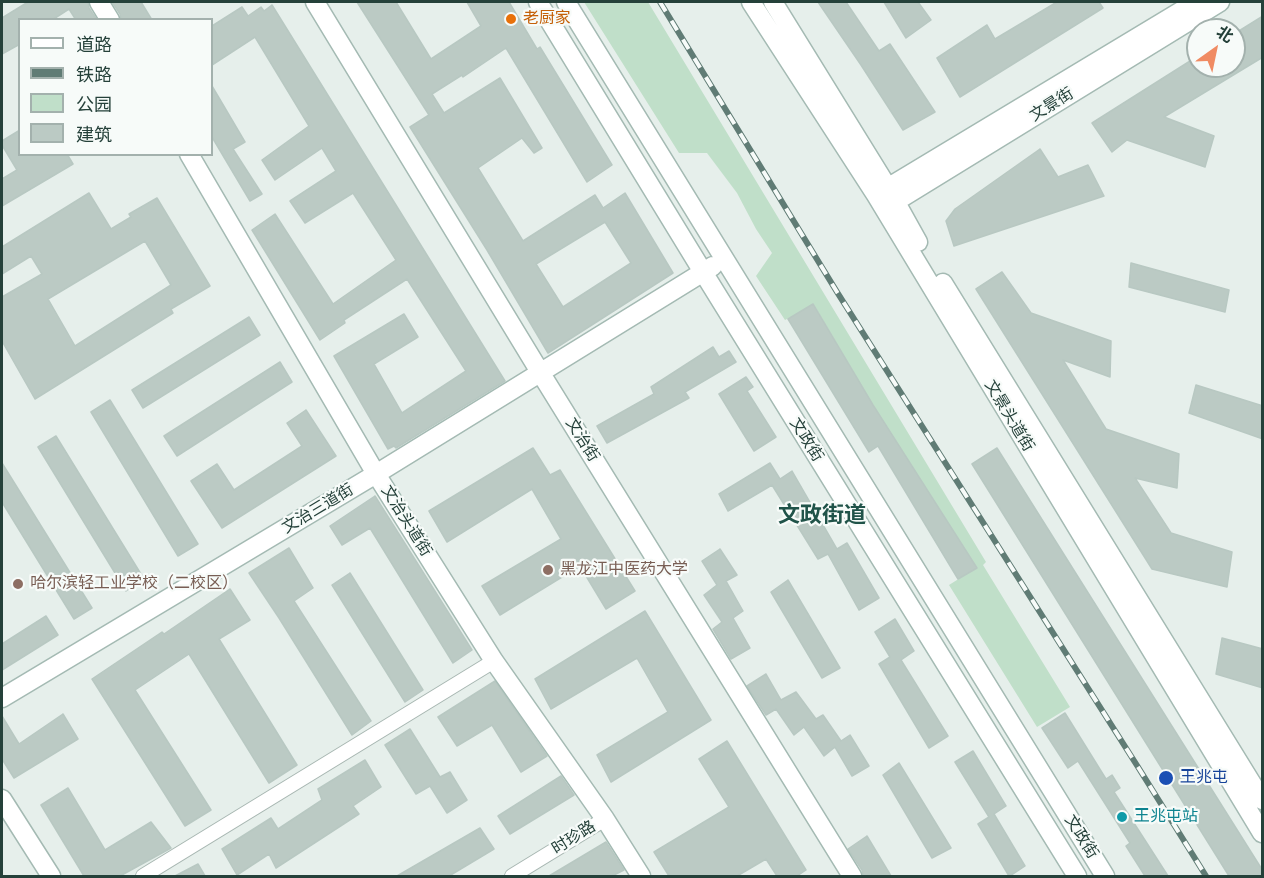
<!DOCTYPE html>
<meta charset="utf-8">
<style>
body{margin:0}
#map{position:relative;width:1264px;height:878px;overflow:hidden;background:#e6efeb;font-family:Helvetica,"Noto Sans SC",sans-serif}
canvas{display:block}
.frame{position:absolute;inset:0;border:3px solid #25413a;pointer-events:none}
.legend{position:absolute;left:18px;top:18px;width:195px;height:138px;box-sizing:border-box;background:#f7fbf9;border:2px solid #a3b1ad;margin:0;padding:8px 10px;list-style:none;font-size:18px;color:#25413a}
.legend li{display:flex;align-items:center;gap:12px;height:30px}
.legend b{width:30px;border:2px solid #a3b1ad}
.north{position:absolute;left:1186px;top:18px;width:60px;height:60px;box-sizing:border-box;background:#f7fbf9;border:2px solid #a3b1ad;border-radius:50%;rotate:33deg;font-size:16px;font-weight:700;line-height:24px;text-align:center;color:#25413a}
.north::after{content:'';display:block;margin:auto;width:21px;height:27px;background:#f08b63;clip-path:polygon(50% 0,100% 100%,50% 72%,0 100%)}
</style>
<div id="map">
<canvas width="1264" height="878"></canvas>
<div class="frame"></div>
<ul class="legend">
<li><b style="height:8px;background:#fff"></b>道路</li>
<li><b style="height:8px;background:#607c75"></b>铁路</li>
<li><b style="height:16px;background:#c0dfc9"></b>公园</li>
<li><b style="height:16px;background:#bbcac4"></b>建筑</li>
</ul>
<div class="north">北</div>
</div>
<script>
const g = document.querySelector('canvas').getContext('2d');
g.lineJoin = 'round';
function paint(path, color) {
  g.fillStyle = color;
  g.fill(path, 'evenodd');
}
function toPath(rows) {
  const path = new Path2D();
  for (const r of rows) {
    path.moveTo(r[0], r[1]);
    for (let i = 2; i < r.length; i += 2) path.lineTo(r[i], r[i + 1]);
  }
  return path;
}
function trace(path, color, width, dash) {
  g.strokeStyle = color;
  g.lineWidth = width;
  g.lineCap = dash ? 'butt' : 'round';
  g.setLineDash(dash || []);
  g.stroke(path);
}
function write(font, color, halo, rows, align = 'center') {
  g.font = font + ' Helvetica,"Noto Sans SC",sans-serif';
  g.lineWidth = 4.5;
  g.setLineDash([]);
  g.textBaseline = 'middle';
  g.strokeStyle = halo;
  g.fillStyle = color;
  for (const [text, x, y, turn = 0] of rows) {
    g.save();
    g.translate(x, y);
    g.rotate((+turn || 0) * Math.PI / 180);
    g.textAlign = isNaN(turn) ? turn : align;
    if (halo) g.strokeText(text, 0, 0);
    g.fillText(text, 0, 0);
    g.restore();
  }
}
const green = toPath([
 [584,2,648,2,986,562,983,565,1070,707,1037,727,949,585,976,568,873,405,814,305,785,320,756,276,772,253,756,229,737,193,707,153,679,153]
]);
const building = toPath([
 [28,2,88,2,89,8,97,20,76,20,69,9,52,20,20,20,20,44,2,54,2,18,28,2],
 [112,2,141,2,152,20,121,20,120,14,112,2],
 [357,2,396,2,431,59,481,26,467,2,509,2,537,49,540,47,612,165,587,182,506,48,463,77,462,75,432,94,444,113,500,78,542,148,534,153,522,138,478,168,523,241,595,195,603,208,625,193,673,273,548,353,487,250,410,127,429,115,357,2],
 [605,222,631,263,563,307,536,264,605,222],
 [818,2,846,2,879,51,890,44,935,112,903,130,861,65,818,2],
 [884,2,918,2,931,20,906,38,884,2],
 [1057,2,1099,2,1103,8,960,97,937,58,987,25,995,39,1057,2],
 [272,5,505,381,396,448,394,446,388,449,334,356,404,314,418,337,374,364,402,413,466,371,407,279,344,320,345,323,320,340,252,230,275,214,333,304,396,260,353,193,305,223,290,201,336,171,322,148,275,180,262,160,309,126,255,37,212,65,212,26,242,7,248,16,261,7,264,11,272,5],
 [1263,16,1263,57,1164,117,1214,136,1205,167,1127,140,1112,152,1092,123,1198,56,1198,66,1234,66,1234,34,1263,16],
 [212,86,245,142,233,149,262,194,250,201,212,137,212,86],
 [20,130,20,154,67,154,73,164,2,206,2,179,17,170,2,145,2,141,20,130],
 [1040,149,1058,177,1088,165,1104,196,954,246,946,221,955,209,1040,149],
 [89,193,111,229,131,217,129,214,157,198,210,286,171,309,173,313,35,399,2,341,2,297,42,274,31,256,2,274,2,247,89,193],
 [145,241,171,285,75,346,48,299,145,241],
 [1131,263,1229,290,1225,312,1129,287,1131,263],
 [1002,272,1031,313,1111,341,1110,377,1063,360,1106,429,1179,454,1177,488,1135,478,1171,533,1232,552,1227,587,1152,569,976,289,1002,272],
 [813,304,873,405,977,568,958,579,878,446,869,452,788,319,813,304],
 [249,317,260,335,143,408,132,390,249,317],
 [713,347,719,357,729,351,736,362,685,392,689,398,607,443,597,426,654,394,651,387,713,347],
 [280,362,292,382,177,456,164,436,280,362],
 [746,377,753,387,747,391,776,437,754,451,719,394,746,377],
 [1196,385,1263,406,1263,439,1189,413,1196,385],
 [110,400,198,544,178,556,91,412,110,400],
 [306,410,336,456,222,528,191,481,217,464,234,490,302,446,287,423,306,410],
 [56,436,144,579,126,591,38,447,56,436],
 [533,448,550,475,560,470,635,591,606,609,580,566,500,615,482,586,561,539,532,489,447,542,429,511,533,448],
 [997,448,1263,871,1263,876,1229,876,972,464,997,448],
 [2,463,92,608,74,619,2,502,2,463],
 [770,463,780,479,792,471,837,549,847,543,879,598,859,610,828,554,818,559,772,485,728,511,719,494,770,463],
 [375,496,472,650,453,663,370,528,342,545,330,526,375,496],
 [289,548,313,588,294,601,371,721,352,735,279,618,249,573,289,548],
 [720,549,737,575,726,581,743,611,733,618,750,648,731,659,713,629,722,622,704,595,717,585,702,561,720,549],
 [350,573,423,690,405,702,332,585,350,573],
 [788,580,840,668,822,678,771,592,788,580],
 [230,589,250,620,219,639,297,765,269,783,189,654,135,690,211,810,185,826,92,679,162,632,164,634,230,589],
 [645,611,711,720,611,782,597,755,668,712,637,658,551,709,535,679,645,611],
 [46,616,58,635,2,670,2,644,46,616],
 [895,619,914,651,901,660,948,736,929,748,879,664,890,657,875,632,895,619],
 [1222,638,1263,649,1263,688,1216,674,1222,638],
 [766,674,781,700,796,692,816,719,823,715,841,741,850,735,869,766,852,776,835,747,824,756,804,727,794,735,776,709,766,715,747,686,766,674],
 [495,681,547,756,521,772,492,725,457,746,438,717,495,681],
 [1065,713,1106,779,1112,775,1120,788,1114,792,1168,876,1145,876,1126,846,1130,843,1078,761,1068,768,1042,728,1065,713],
 [63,714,78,739,14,778,2,759,2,716,19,744,63,714],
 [410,729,440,777,450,772,467,800,447,813,430,786,416,794,385,745,410,729],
 [727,741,806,870,797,876,777,876,766,859,737,876,669,876,654,852,729,807,699,759,727,741],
 [973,751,1006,806,994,814,1025,866,1010,876,1009,876,978,824,989,817,955,762,973,751],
 [365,760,381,787,353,806,359,814,276,868,269,854,237,875,222,849,271,818,278,829,322,800,318,789,365,760],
 [899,763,951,848,932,858,883,775,899,763],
 [561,776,574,795,510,834,498,816,561,776],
 [68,788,105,850,151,822,171,848,120,876,84,876,41,805,68,788],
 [480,828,494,849,449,876,397,876,480,828],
 [867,836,891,876,863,876,862,870,848,849,867,836],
 [606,842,624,870,612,876,549,876,606,842],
 [198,864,205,876,175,876,198,864]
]);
const street = toPath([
 [143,876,494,661],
 [512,876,605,819]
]);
const secondary = toPath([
 [99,2,110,20],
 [315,2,540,372,852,876],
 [538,2,703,272,1077,876],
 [566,2,1105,876],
 [751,2,876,195,1262,833],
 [773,2,888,188,918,242],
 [189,154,376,474,494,661,605,819,641,876],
 [879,193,1196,2],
 [885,208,1220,2],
 [943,283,1262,800],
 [2,698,376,474,713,266],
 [2,799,51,876]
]);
const rail = toPath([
 [660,2,837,292,1138,767,1206,876]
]);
const markers = [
 [511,19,6,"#e8710a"],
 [548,570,6,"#8d6e63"],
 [18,584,6,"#8d6e63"],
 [1166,778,8,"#1a4fb4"],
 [1122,817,6,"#0f9aa8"]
];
const foodNames = [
 ["老厨家",523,19]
];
const streetNames = [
 ["文景街",1052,105,-32],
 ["文景头道街",1009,416,59],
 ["文治街",582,440,58],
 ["文政街",806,440,58],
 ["文治三道街",318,509,-31],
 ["文治头道街",406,521,58],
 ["文政街",1081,837,58],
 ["时珍路",574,838,-32]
];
const educationNames = [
 ["黑龙江中医药大学",560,570],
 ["哈尔滨轻工业学校（二校区）",30,584]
];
const transitNames = [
 ["王兆屯",1180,778]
];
const cultureNames = [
 ["王兆屯站",1134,817]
];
const districtNames = [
 ["文政街道",822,516]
];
paint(green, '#c0dfc9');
paint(building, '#bbcac4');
trace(building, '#b8c8c2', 1.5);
trace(street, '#a8b7b2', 16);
trace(secondary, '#a4bab3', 21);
trace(street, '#fff', 14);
trace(secondary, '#fff', 18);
trace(rail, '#607c75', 6);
trace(rail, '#f7fbf9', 4, [11]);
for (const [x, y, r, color] of markers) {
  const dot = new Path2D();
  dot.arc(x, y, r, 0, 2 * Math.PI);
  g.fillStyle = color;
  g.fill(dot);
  trace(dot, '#f7fbf9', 2);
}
write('16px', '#c56008', '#f7fbf9', foodNames, 'left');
write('16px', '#25413a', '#f7fbf9', streetNames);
write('16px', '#785e54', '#f7fbf9', educationNames, 'left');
write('16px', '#164399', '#f7fbf9', transitNames, 'left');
write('16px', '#0d838f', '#f7fbf9', cultureNames, 'left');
write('bold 22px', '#205349', '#f7fbf9', districtNames);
</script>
